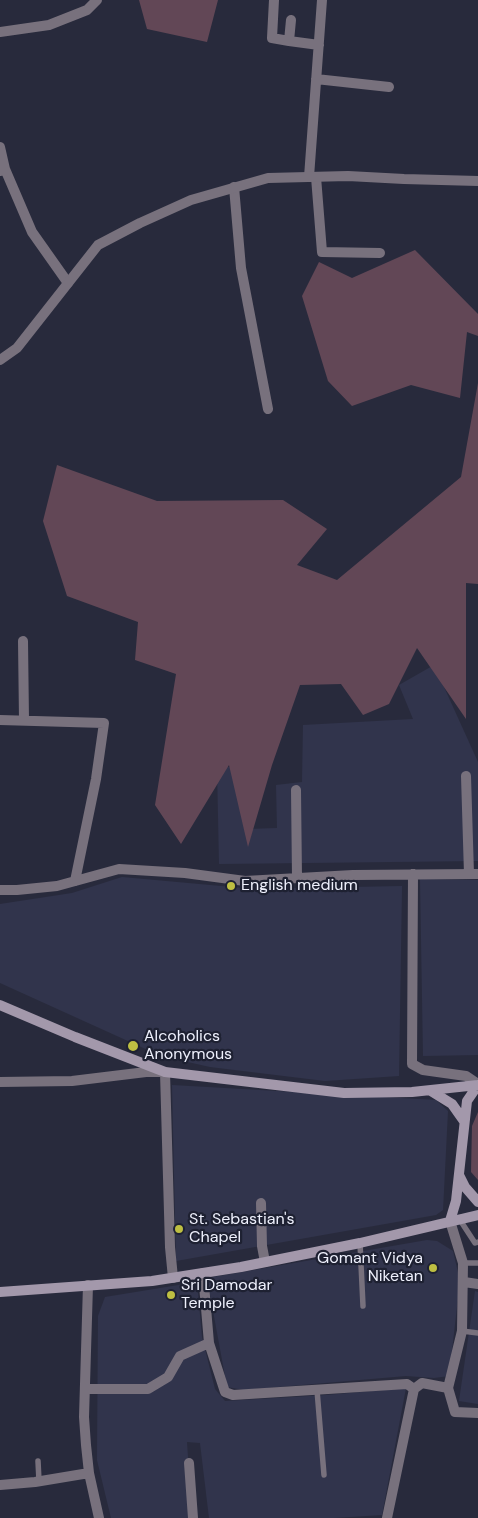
<!DOCTYPE html>
<style>
body{margin:0}
canvas{display:block;background:#282a3c}
</style>
<canvas width="478" height="1518"></canvas>
<script>
const g = document.querySelector('canvas').getContext('2d');
g.lineJoin = 'round';
function paint(path, color) {
  g.fillStyle = color;
  g.fill(path, 'evenodd');
}
function toPath(rows) {
  const path = new Path2D();
  for (const r of rows) {
    path.moveTo(r[0], r[1]);
    for (let i = 2; i < r.length; i += 2) path.lineTo(r[i], r[i + 1]);
  }
  return path;
}
function trace(path, color, width, dash) {
  g.strokeStyle = color;
  g.lineWidth = width;
  g.lineCap = dash ? 'butt' : 'round';
  g.setLineDash(dash || []);
  g.stroke(path);
}
function write(font, color, halo, rows, align = 'center') {
  g.font = font + ' "DM Sans",sans-serif';
  g.lineWidth = 4.5;
  g.setLineDash([]);
  g.textBaseline = 'middle';
  g.strokeStyle = halo;
  g.fillStyle = color;
  for (const [text, x, y, turn = 0] of rows) {
    g.save();
    g.translate(x, y);
    g.rotate((+turn || 0) * Math.PI / 180);
    g.textAlign = isNaN(turn) ? turn : align;
    if (halo) g.strokeText(text, 0, 0);
    g.fillText(text, 0, 0);
    g.restore();
  }
}
const built = toPath([
 [434,665,478,762,478,861,219,864,217,767,246,767,248,829,277,828,276,785,302,782,303,725,413,719,399,685],
 [122,877,254,889,402,886,399,1076,325,1081,210,1067,161,1056,0,983,0,904,72,893],
 [420,879,478,880,478,1055,423,1056],
 [172,1085,436,1100,448,1111,443,1210,436,1215,176,1261],
 [427,1240,437,1241,453,1251,460,1281,449,1376,434,1378,406,1376,244,1390,227,1387,207,1278],
 [197,1282,202,1337,215,1389,225,1401,326,1395,406,1388,382,1515,334,1518,209,1518,200,1443,187,1442,192,1518,111,1518,97,1460,98,1316,105,1297],
 [475,1291,478,1292,478,1404,459,1401]
]);
const green = toPath([
 [139,0,218,0,207,42,147,29],
 [415,250,478,314,478,336,467,332,460,398,411,385,352,406,328,381,302,296,319,262,352,278],
 [478,383,478,584,466,583,466,719,417,648,389,704,363,715,341,684,300,685,272,765,248,847,229,765,181,844,155,805,176,674,135,660,138,622,67,596,43,521,57,465,157,501,283,500,327,529,297,565,337,580,461,477],
 [478,1112,478,1180,471,1172,472,1126]
]);
const service = toPath([
 [460,1220,475,1243,478,1242],
 [360,1243,363,1306],
 [463,1263,478,1263],
 [462,1331,478,1333],
 [317,1390,324,1475],
 [38,1461,39,1481]
]);
const minor = toPath([
 [274,0,272,38,289,41],
 [291,20,289,41,319,45],
 [0,32,49,25,87,10,97,0],
 [316,79,389,87],
 [0,147,5,169,0,171],
 [5,169,32,232,68,283],
 [309,177,322,0],
 [316,177,322,252,380,253],
 [234,187,241,268,268,409],
 [23,641,24,720],
 [0,720,104,723,96,779,75,881],
 [466,776,469,874],
 [296,790,297,878],
 [413,874,412,1064,423,1070,466,1076,478,1084],
 [0,890,17,890,57,886,119,869,185,873,245,881,353,875,478,874],
 [0,1082,72,1081,146,1072,165,1072,170,1247,173,1278],
 [261,1203,262,1246,265,1262],
 [203,1273,209,1343,225,1392,233,1395,407,1384,414,1389],
 [464,1282,478,1284],
 [88,1285,84,1417,86,1445,89,1473,99,1518],
 [448,1388,455,1412,478,1413],
 [85,1389,148,1389,168,1377,180,1356,209,1343],
 [189,1463,193,1518],
 [0,1485,35,1482,89,1473],
 [387,1518,414,1389,422,1383,448,1388,462,1331,463,1263,450,1221]
]);
const tertiary = toPath([
 [0,360,17,348,98,245,140,223,191,200,268,178,348,176,404,179,478,181]
]);
const secondary = toPath([
 [0,1005,75,1037,165,1072,344,1093,412,1092,478,1085],
 [431,1091,452,1104,464,1121],
 [459,1175,465,1187,478,1202],
 [450,1221,456,1201,467,1101,478,1085],
 [0,1292,152,1281,241,1267,360,1243,478,1215]
]);
const markers = [
 [231,886,5,"#bebf42"],
 [133,1046,6,"#bebf42"],
 [179,1229,5,"#bebf42"],
 [433,1268,5,"#bebf42"],
 [171,1295,5,"#bebf42"]
];
const poiNames = [
 ["English medium",241,886],
 ["Alcoholics",144,1037],
 ["Anonymous",144,1055],
 ["St. Sebastian's",189,1220],
 ["Chapel",189,1238],
 ["Gomant Vidya",423,1259,"right"],
 ["Niketan",423,1277,"right"],
 ["Sri Damodar",181,1286],
 ["Temple",181,1304]
];
paint(built, '#31344c');
paint(green, '#624756');
trace(service, '#78717d', 5.5);
trace(minor, '#78717d', 10);
trace(tertiary, '#78717d', 10);
trace(secondary, '#a398ab', 10);
for (const [x, y, r, color] of markers) {
  const dot = new Path2D();
  dot.arc(x, y, r, 0, 2 * Math.PI);
  g.fillStyle = color;
  g.fill(dot);
  trace(dot, '#1e2132', 2);
}
write('16px', '#eef0fc', '#1e2132', poiNames, 'left');
</script>
